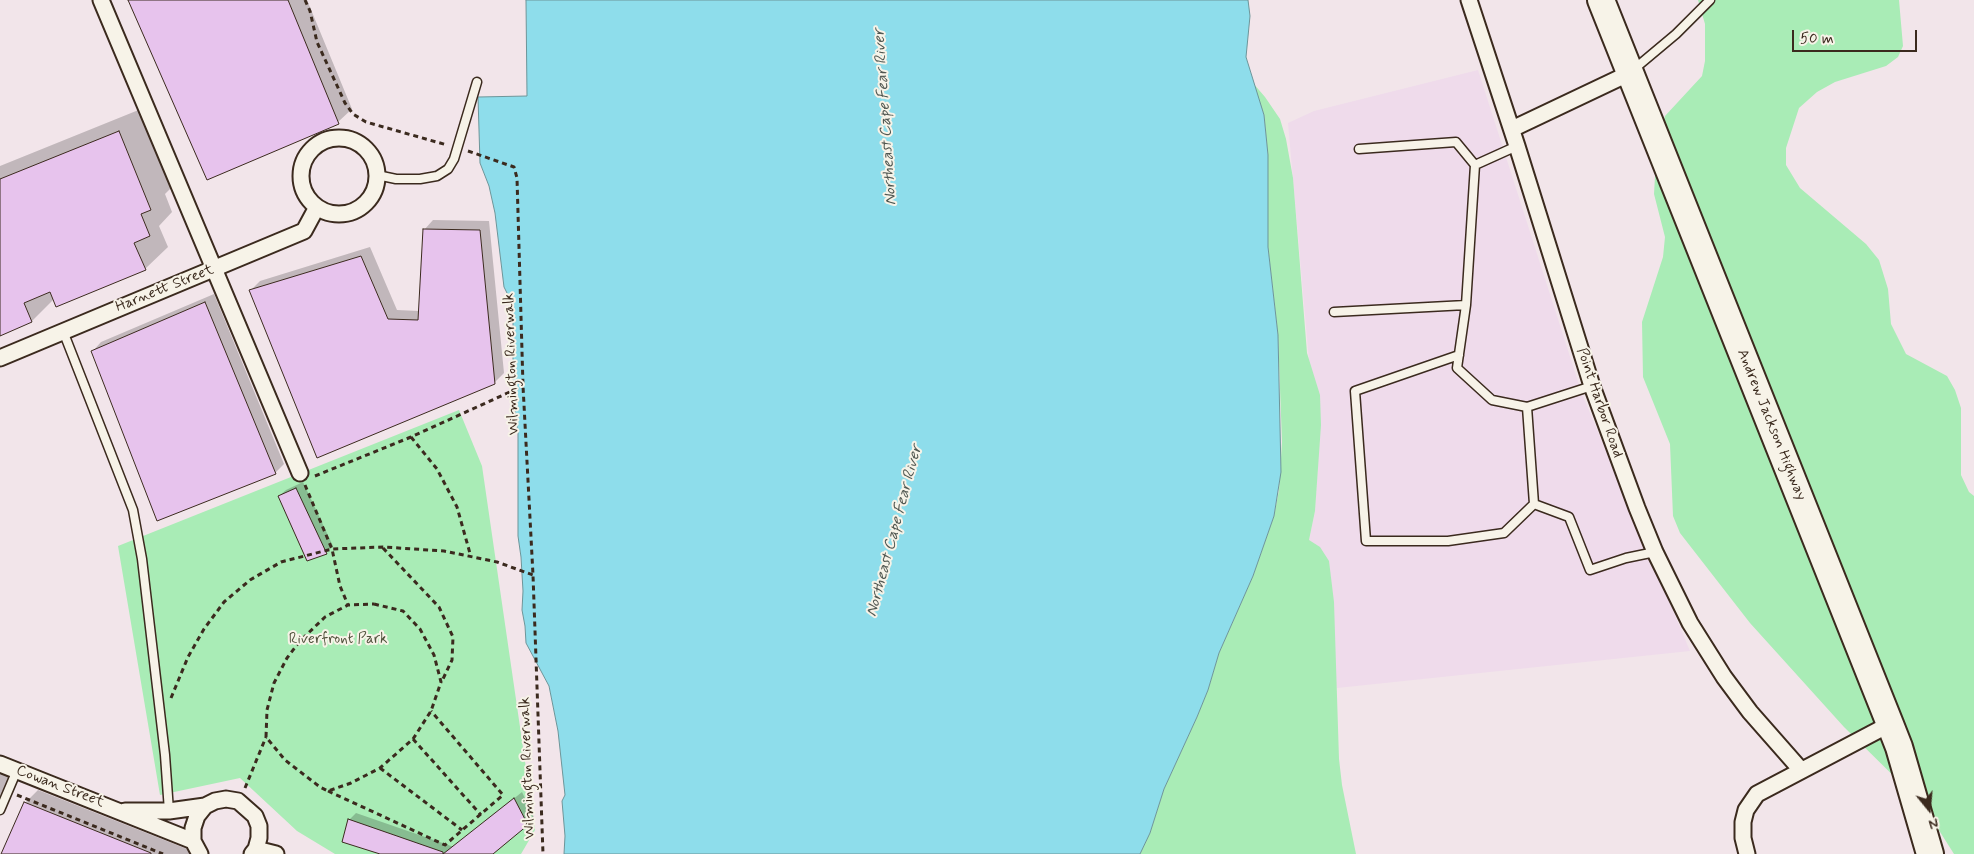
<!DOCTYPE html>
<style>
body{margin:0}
#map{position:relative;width:1974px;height:854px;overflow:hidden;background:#f2e5ea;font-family:Mynerve,sans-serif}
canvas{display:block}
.north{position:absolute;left:1904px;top:784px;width:50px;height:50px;-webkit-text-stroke:4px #f7f3e8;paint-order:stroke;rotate:163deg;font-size:14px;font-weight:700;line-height:20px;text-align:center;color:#3b2a1e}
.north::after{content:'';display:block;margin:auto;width:18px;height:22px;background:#3b2a1e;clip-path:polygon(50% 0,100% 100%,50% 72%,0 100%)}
.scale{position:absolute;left:1792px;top:30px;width:125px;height:22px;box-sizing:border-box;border:2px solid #3b2a1e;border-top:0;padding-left:6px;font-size:15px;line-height:18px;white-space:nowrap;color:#3b2a1e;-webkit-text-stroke:4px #f7f3e8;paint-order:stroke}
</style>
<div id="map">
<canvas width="1974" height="854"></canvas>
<div class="north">N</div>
<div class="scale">50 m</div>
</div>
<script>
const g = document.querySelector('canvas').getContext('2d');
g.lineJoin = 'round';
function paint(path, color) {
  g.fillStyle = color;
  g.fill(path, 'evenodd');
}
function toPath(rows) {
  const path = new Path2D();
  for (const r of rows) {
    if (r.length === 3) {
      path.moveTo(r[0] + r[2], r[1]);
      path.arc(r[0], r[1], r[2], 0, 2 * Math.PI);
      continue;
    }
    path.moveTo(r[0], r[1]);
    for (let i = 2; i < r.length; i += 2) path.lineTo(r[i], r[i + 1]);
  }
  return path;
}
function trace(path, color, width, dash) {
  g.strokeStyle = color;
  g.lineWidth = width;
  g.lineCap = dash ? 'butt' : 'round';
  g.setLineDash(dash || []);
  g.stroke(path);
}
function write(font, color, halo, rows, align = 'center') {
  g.font = font + ' Mynerve,sans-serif';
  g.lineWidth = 4;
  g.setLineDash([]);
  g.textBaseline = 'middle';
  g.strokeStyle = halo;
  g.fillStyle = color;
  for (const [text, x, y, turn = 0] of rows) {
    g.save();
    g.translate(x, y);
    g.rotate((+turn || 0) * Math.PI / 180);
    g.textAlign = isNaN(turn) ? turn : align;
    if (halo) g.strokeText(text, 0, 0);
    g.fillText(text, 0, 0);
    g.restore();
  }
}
const built = toPath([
 [1478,70,1582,394,1690,651,1337,688,1304,564,1315,511,1318,462,1288,123,1314,111]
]);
const green = toPath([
 [1698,0,1899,0,1903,46,1898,57,1886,66,1835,82,1817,92,1799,108,1786,148,1786,165,1800,188,1866,244,1879,260,1888,289,1891,324,1906,354,1947,376,1955,390,1961,408,1961,475,1969,492,1974,496,1974,854,1954,854,1923,805,1844,727,1750,623,1680,533,1673,516,1670,444,1643,377,1642,322,1663,257,1665,237,1654,194,1657,141,1665,116,1702,76,1705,61,1705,24],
 [1253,83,1265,97,1280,119,1286,139,1293,178,1307,353,1320,395,1321,425,1315,511,1309,540,1320,547,1329,561,1334,602,1339,759,1342,785,1356,854,1140,854,1150,833,1164,789,1197,717,1208,690,1219,653,1253,576,1274,516,1279,490,1282,442,1278,335,1268,247,1268,155,1264,115],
 [459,410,482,466,535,830,521,854,335,854,297,831,240,778,160,795,118,546]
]);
const water = toPath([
 [526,0,1248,0,1250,16,1246,57,1264,115,1268,155,1268,247,1278,335,1281,472,1274,516,1253,576,1219,653,1208,690,1197,717,1164,789,1150,833,1140,854,564,854,565,836,562,801,565,795,558,731,549,686,526,643,525,626,522,610,523,591,521,557,518,536,518,433,513,397,513,324,510,299,504,287,495,213,489,186,480,163,478,97,527,96,526,0]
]);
const shadow = toPath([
 [129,0,307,0,352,109,338,122,207,178],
 [141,109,173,186,165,194,172,212,159,226,168,247,145,269,54,299,32,321,0,334,0,166],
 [433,220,489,221,504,373,494,383,251,290,260,281,370,247,397,310,419,311,424,230],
 [214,294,284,464,275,473,92,352,101,342],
 [303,482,333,546,326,553,279,496,286,490],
 [0,770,12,775,0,804],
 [38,790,192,851,191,854,2,854,25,803],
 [522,792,534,817,492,854,384,854,349,820,356,813,454,847]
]);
const building = toPath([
 [128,0,288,0,339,124,207,180,128,0],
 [119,131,151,210,141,214,150,236,134,243,146,270,56,307,50,292,24,303,32,322,0,336,0,179,119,131],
 [423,229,480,230,495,384,317,458,249,290,361,256,388,319,418,320,423,229],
 [205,302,276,474,157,521,91,351,205,302],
 [296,488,327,554,307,561,278,496,296,488],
 [514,798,528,825,493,854,443,854,514,798],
 [24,802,151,853,151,854,1,854,24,802],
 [348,819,443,852,443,854,380,854,342,842,348,819]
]);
const path = toPath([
 [305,0,310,11,317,42,345,103,353,114,366,122,447,145],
 [468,151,514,167,517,178,523,386,533,575,543,854],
 [411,437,437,469,457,507,471,557],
 [315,476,411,437,523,386],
 [305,485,332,549,340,586,348,605],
 [383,548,439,607,453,637,452,660,442,681],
 [374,604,403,611,420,629,434,655,441,682,431,711,413,739,380,768,351,783,328,791,320,787,285,760,266,737,267,710,274,683,287,658,300,641,325,617,348,605,374,604],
 [171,698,188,657,204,629,224,602,250,580,281,562,332,549,383,547,444,551,497,562,533,575],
 [413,739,481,815],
 [380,768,462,830],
 [245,788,266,737],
 [328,791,445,845,503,795,431,711],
 [17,795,163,854]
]);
const lane = toPath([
 [1633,70,1676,34,1710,0],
 [1359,149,1456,142,1475,165,1517,146],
 [377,175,396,179,420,179,437,176,448,169,454,159,477,82],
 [1466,305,1457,368,1492,400,1527,407,1534,504,1569,517,1590,570,1626,558,1655,552],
 [1334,312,1466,305,1475,165],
 [63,331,133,510,142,559,165,755,169,811],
 [1459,355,1355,391,1366,541,1448,541,1504,533,1534,504],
 [1527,407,1592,386],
 [0,810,17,770]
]);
const street = toPath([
 [101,0,300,473],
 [1469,0,1517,146,1592,386,1637,508,1655,552,1690,623,1724,677,1750,712,1801,770],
 [1512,129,1630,73],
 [339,176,38],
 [0,358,304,231,317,207],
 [0,764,193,841],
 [125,811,169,811,205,806],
 [256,849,276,854],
 [200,854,193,841,193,828,197,816,205,806,215,801,226,799,238,801,255,816,259,826,259,838,256,849,252,854],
 [1747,854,1743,838,1743,822,1746,810,1757,794,1890,724]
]);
const highway = toPath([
 [1601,0,1890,724,1899,747,1930,854]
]);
const streetNames = [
 ["Harnett Street",165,289,-22],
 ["Wilmington Riverwalk",512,364,-92],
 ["Point Harbor Road",1599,403,71],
 ["Andrew Jackson Highway",1771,425,68],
 ["Wilmington Riverwalk",528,768,-92],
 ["Cowan Street",60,787,21]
];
const parkNames = [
 ["Riverfront Park",338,640]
];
const waterNames = [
 ["Northeast Cape Fear River",886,117,-94],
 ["Northeast Cape Fear River",895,531,-75]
];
paint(built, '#efdbeb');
paint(green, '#a9ecb6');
paint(water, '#8eddeb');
trace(water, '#6d9599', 1);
paint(shadow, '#0003');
paint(building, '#e7c3ed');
trace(building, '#3b2a1e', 1);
trace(lane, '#3b2a1e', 11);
trace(street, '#3b2a1e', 19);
trace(highway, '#3b2a1e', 30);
trace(path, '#3b2a1e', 3, [5, 4]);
trace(lane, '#f7f3e8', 8);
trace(street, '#f7f3e8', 15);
trace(highway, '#f7f3e8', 26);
write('15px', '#3b2a1e', '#f7f3e8', streetNames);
write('15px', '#51513c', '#f7f3e8', parkNames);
write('italic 16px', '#505751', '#f7f3e8', waterNames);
</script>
